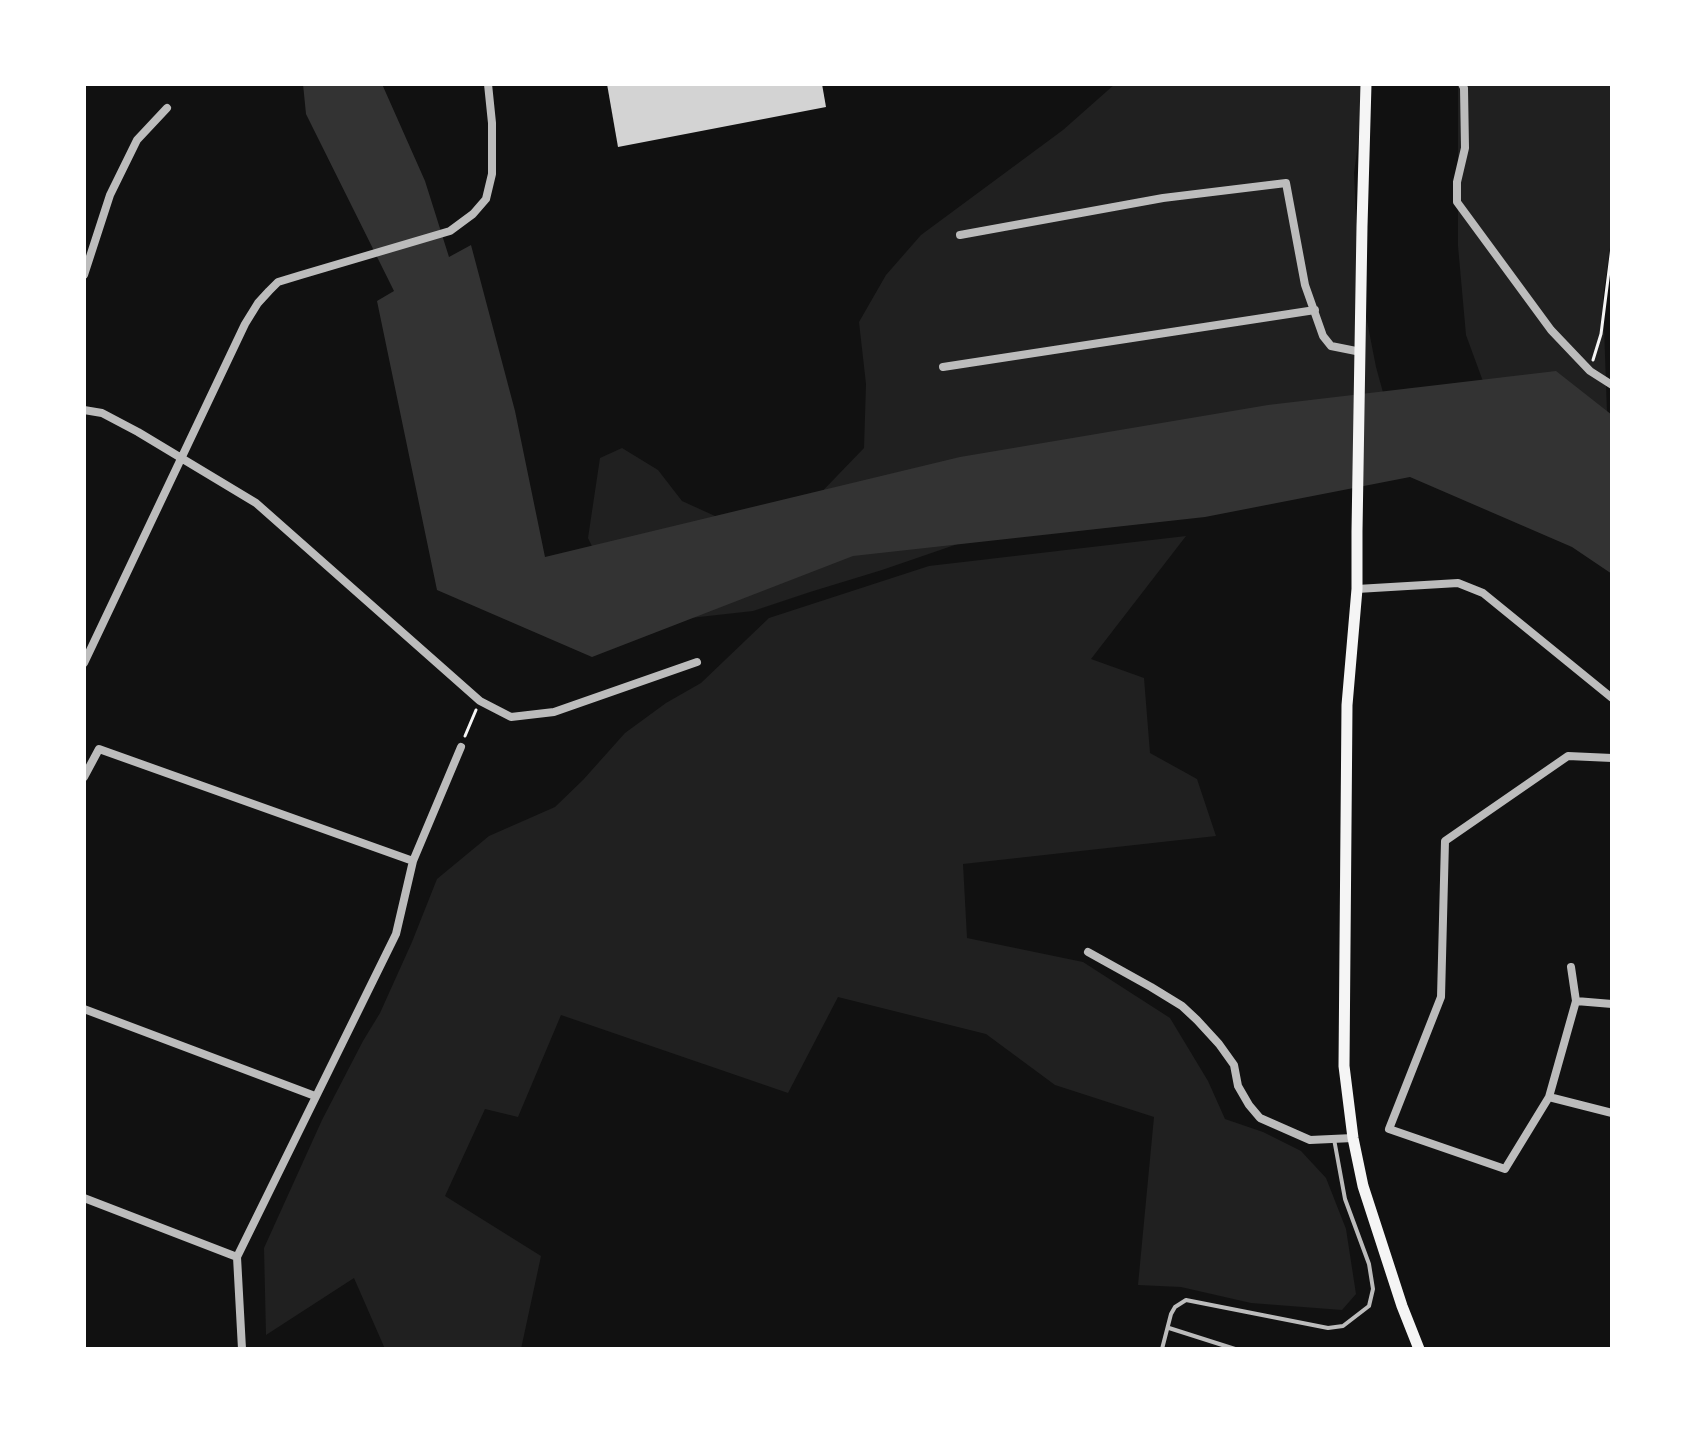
<!DOCTYPE html>
<style>
body{margin:0}
#map{position:relative;width:1696px;height:1433px;overflow:hidden;background:#111;font-family:"Alegreya Sans",sans-serif}
canvas{display:block}
.frame{position:absolute;inset:0;border:86px solid #fff;pointer-events:none}
</style>
<div id="map">
<canvas width="1696" height="1433"></canvas>
<div class="frame"></div>
</div>
<script>
const g = document.querySelector('canvas').getContext('2d');
g.lineJoin = 'round';
function paint(path, color) {
  g.fillStyle = color;
  g.fill(path, 'evenodd');
}
function toPath(rows) {
  const path = new Path2D();
  for (const r of rows) {
    path.moveTo(r[0], r[1]);
    for (let i = 2; i < r.length; i += 2) path.lineTo(r[i], r[i + 1]);
  }
  return path;
}
function trace(path, color, width, dash) {
  g.strokeStyle = color;
  g.lineWidth = width;
  g.lineCap = dash ? 'butt' : 'round';
  g.setLineDash(dash || []);
  g.stroke(path);
}
const green = toPath([
 [1115,84,1363,84,1365,92,1354,173,1359,280,1376,367,1390,418,1039,516,882,570,810,592,753,611,690,618,610,583,588,538,600,458,622,448,658,470,682,501,748,531,810,504,864,448,866,384,859,322,886,275,921,235,1063,130],
 [1458,84,1612,84,1612,234,1603,297,1607,413,1488,395,1466,335,1458,246],
 [1186,536,1091,659,1144,678,1150,753,1197,779,1216,836,963,864,967,938,1083,962,1170,1018,1208,1081,1225,1119,1263,1132,1301,1151,1326,1178,1346,1229,1356,1294,1342,1310,1251,1303,1181,1287,1138,1285,1154,1117,1055,1085,986,1034,838,997,788,1093,561,1015,518,1117,485,1109,445,1196,541,1256,521,1349,385,1349,354,1278,266,1335,264,1248,322,1120,363,1041,380,1013,412,942,437,879,489,836,555,807,583,780,625,733,666,703,701,683,769,618,929,566]
]);
const water = toPath([
 [303,84,382,84,425,181,449,257,471,245,515,411,545,557,960,457,1268,405,1556,371,1612,415,1612,574,1572,547,1410,477,1205,517,853,556,592,657,437,590,377,301,394,291,306,114]
]);
const building = toPath([
 [607,84,822,84,826,107,618,147]
]);
const path = toPath([
 [1593,360,1601,334,1612,247],
 [465,736,476,710]
]);
const service = toPath([
 [1169,1328,1235,1349],
 [1162,1349,1171,1314,1175,1307,1186,1300,1328,1328,1343,1326,1369,1306,1373,1289,1369,1264,1345,1199,1334,1139]
]);
const minor = toPath([
 [1462,84,1464,88,1465,148,1457,182,1457,202,1551,330,1590,371,1612,385],
 [960,235,1163,198,1286,183,1305,285,1323,336,1331,346,1361,352],
 [84,275,110,195,137,140,167,108],
 [943,367,1315,310],
 [84,410,102,413,138,432,256,503,480,701,511,717,554,712,697,662],
 [1357,589,1458,583,1483,593,1612,698],
 [84,663,245,324,258,303,269,291,278,282,301,275,450,231,473,214,486,199,492,174,492,123,488,84],
 [84,777,99,749,413,861],
 [1088,952,1151,987,1182,1006,1197,1020,1219,1044,1234,1065,1238,1086,1249,1105,1260,1118,1310,1140,1353,1138],
 [1571,967,1576,1001,1549,1097,1505,1169,1389,1129,1441,997,1445,841,1568,756,1612,758],
 [1576,1001,1612,1004],
 [84,1009,315,1096],
 [1549,1097,1612,1113],
 [84,1198,237,1257],
 [242,1349,237,1257,396,934,413,861,461,747]
]);
const secondary = toPath([
 [1366,84,1362,226,1357,531,1357,589,1347,705,1344,1066,1353,1138,1363,1186,1402,1306,1419,1349]
]);
paint(green, '#202020');
paint(water, '#333');
paint(building, '#d3d3d3');
trace(path, '#f5f5f5', 3);
trace(service, '#bcbcbc', 4);
trace(minor, '#bcbcbc', 8);
trace(secondary, '#f5f5f5', 11);
</script>
